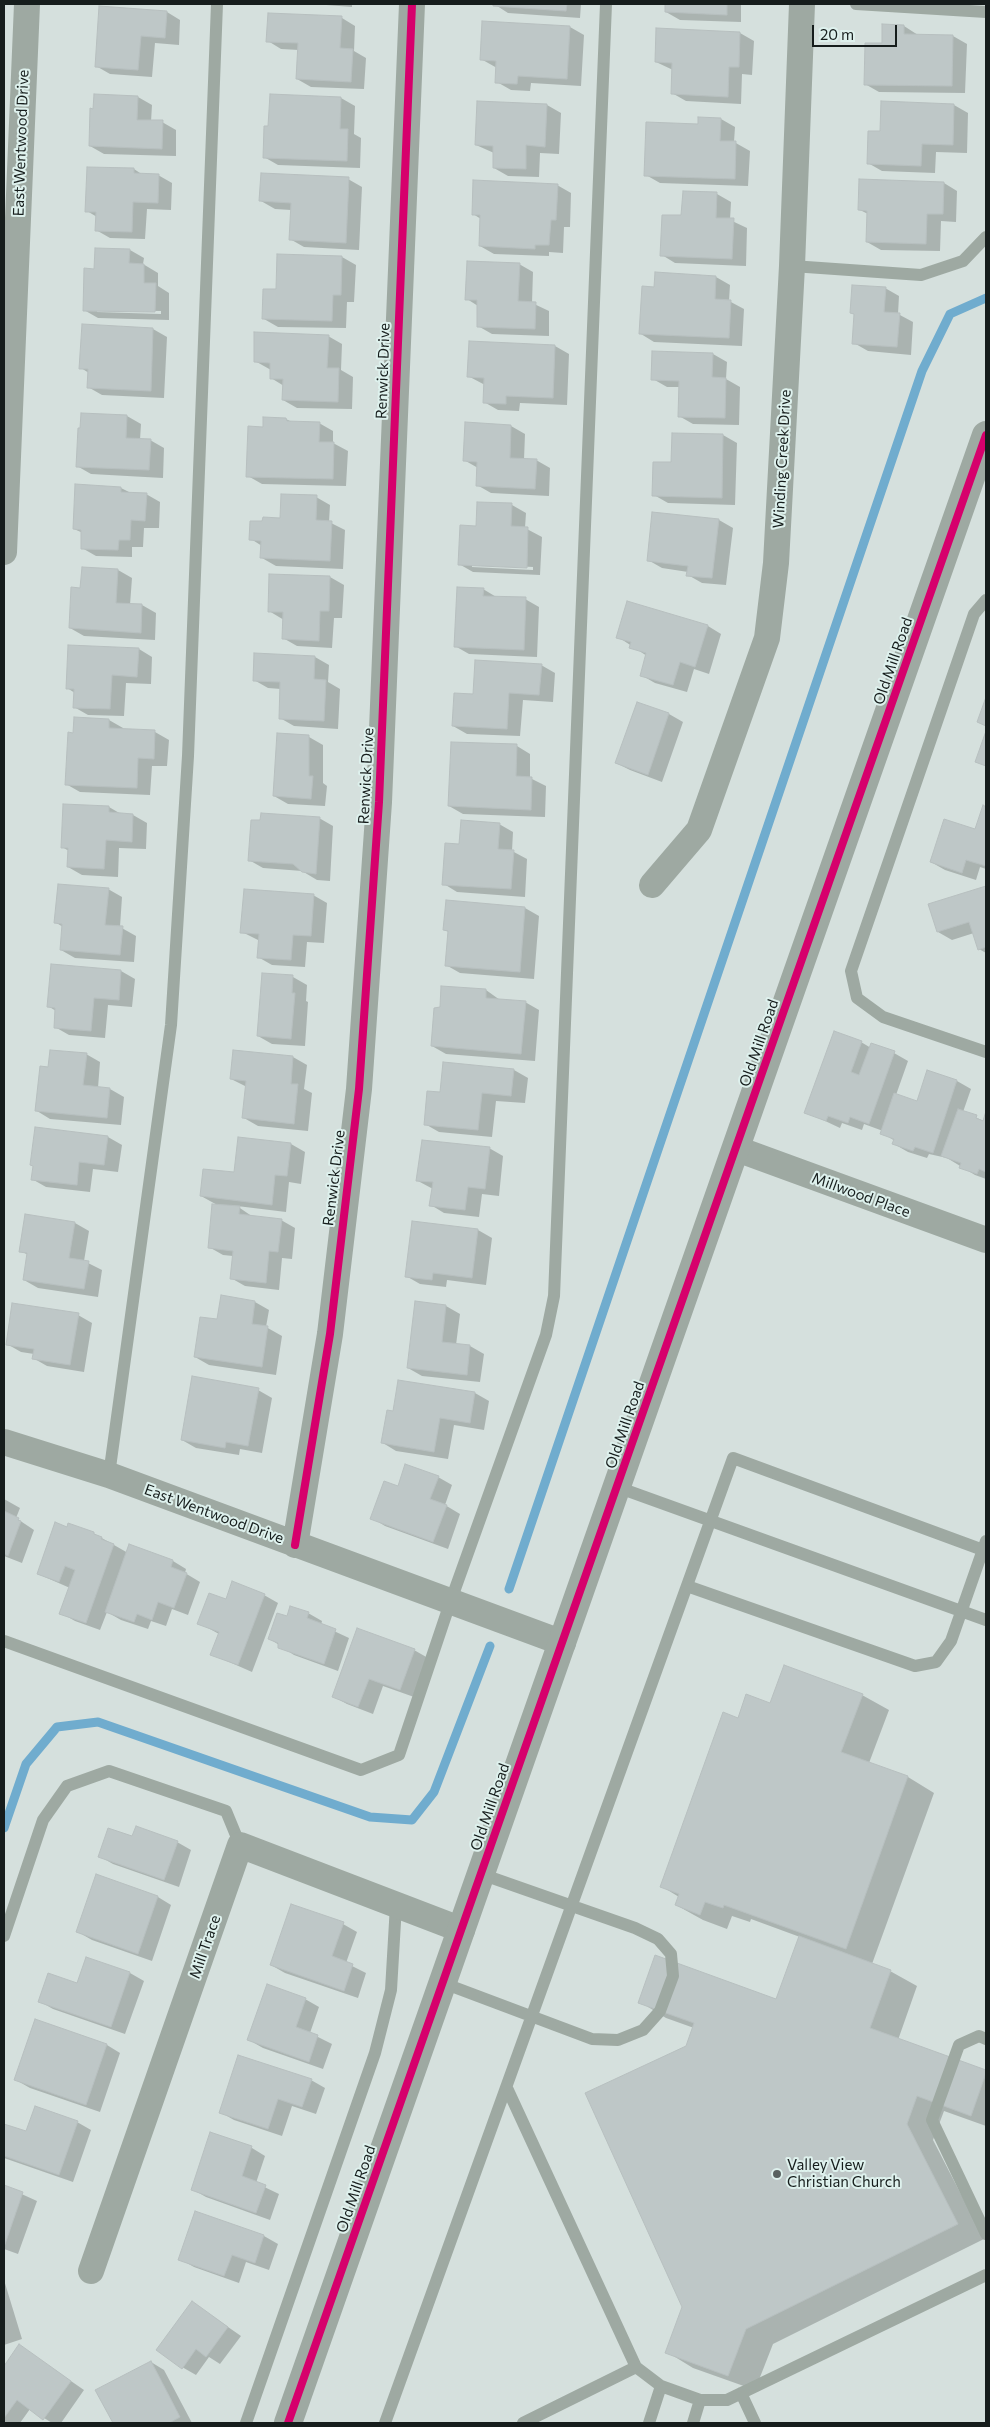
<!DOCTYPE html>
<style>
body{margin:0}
#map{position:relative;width:990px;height:2427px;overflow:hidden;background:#d5e0dd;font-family:Commissioner,sans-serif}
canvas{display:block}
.frame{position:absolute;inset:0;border:5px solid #161d1c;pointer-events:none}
.scale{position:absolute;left:812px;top:25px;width:85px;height:22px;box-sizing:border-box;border:2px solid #161d1c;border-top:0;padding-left:6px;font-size:15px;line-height:18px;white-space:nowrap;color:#161d1c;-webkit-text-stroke:4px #def1ed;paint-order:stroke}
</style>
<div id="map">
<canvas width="990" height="2427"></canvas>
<div class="frame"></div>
<div class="scale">20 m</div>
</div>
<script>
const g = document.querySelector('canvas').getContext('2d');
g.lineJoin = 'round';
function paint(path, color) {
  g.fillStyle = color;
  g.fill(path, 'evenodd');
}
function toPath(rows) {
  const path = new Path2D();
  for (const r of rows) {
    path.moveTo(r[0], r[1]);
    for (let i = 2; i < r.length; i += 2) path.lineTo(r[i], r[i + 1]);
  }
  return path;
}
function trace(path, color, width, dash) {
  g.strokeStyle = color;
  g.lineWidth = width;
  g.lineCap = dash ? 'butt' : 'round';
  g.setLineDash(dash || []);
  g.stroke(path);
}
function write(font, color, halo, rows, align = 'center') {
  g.font = font + ' Commissioner,sans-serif';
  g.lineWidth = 4;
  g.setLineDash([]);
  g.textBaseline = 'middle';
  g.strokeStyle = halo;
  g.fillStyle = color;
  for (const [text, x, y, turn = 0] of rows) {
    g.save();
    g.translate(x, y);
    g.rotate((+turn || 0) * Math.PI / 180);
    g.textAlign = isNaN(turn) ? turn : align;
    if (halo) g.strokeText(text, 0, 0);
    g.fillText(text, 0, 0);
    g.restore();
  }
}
const shadow = toPath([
 [313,4,352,4,352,7],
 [494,4,581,4,580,18,508,13],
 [666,4,741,4,741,22,680,20,666,12],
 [167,12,180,20,179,45,155,43,152,77,110,74,96,66],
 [342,18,355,26,354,51,366,58,364,89,311,87,297,79,299,50,281,49,268,41],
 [883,25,904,26,918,35,953,36,967,44,965,93,879,92,865,84,883,45],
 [570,27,584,35,581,86,531,83,530,91,511,90,497,82,497,68,481,59],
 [740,33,754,41,752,75,742,74,741,104,686,101,672,93,673,70,656,62],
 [138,97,152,105,151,122,162,122,176,130,176,156,104,154,90,146],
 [341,98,355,106,354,134,361,138,360,168,278,165,264,157],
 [883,103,954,105,968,113,967,153,936,152,935,173,882,171,868,163,881,132],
 [547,105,561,113,559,154,540,153,539,177,508,176,494,168,494,153,476,145],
 [721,119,735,127,734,142,750,151,748,186,660,183,646,175],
 [134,169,143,175,158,175,172,183,171,210,147,209,145,239,110,238,96,230,97,217,87,211],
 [348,179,362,187,359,250,304,247,290,239,291,210,275,209,261,201],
 [944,183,957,191,956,222,941,221,940,251,881,250,867,242,868,214,860,210],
 [557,185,571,193,570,227,564,227,563,253,549,252,549,256,494,254,480,246,481,219,473,214],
 [684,192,717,194,731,202,730,220,747,228,746,266,675,263,662,255,682,217],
 [130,250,144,258,143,264,158,273,158,286,169,293,169,320,98,318,84,310,96,270],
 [97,310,161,311,161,314,97,312],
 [342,257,356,265,354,302,347,302,346,328,278,327,264,319,277,290],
 [519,264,533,272,532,303,549,311,549,336,492,334,478,326,478,306,467,299],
 [656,274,716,277,730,285,729,301,744,309,742,346,654,342,641,334,655,288],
 [885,288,899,296,898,314,913,322,911,355,868,351,854,343,856,315,851,312],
 [83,326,153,329,167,337,164,398,102,395,88,387,89,373,81,368],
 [328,336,342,344,341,370,353,377,352,409,297,408,283,400,284,386,271,378,271,370,255,361],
 [470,342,555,346,569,354,567,405,520,403,519,411,498,410,484,402,485,385,468,376],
 [713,354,727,362,726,379,740,387,739,425,693,424,679,416,680,387,667,387,653,379],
 [82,414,127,416,141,424,140,440,150,440,164,448,163,478,91,474,77,466],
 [286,419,292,422,319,423,333,431,333,443,348,451,346,486,262,484,248,476,264,429],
 [466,423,511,426,525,434,524,460,536,460,550,468,549,496,491,493,477,485,478,468,464,460],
 [723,435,737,443,735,505,668,503,654,495,672,464],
 [121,488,131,493,146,494,160,502,159,528,144,528,143,547,132,547,132,557,96,556,82,548,83,533,74,529],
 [316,497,330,505,329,522,345,530,343,569,276,566,262,558,262,546,251,539],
 [512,505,526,513,525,528,542,537,540,575,473,572,459,564,477,527],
 [472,564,533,567,533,570,472,567],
 [654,513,719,520,733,528,726,585,702,583,688,575,688,572,662,568,648,560],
 [83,568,118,570,132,578,130,605,142,605,156,613,155,640,84,636,70,628,81,589],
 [271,575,330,577,344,585,342,618,334,618,332,648,297,646,283,638,284,620,269,611],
 [483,589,498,598,525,599,539,607,537,657,469,654,455,646],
 [708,626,721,634,709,674,694,669,687,692,655,683,641,675,647,656,618,637],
 [139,649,152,657,151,684,126,683,124,716,88,715,74,707,75,693,67,688],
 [315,657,329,665,328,682,340,689,338,729,294,726,280,718,281,689,268,688,254,680],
 [541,665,555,673,553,702,523,700,520,736,467,734,453,726],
 [637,703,669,714,683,722,662,782,630,770,616,763],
 [109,720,123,728,122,730,155,732,169,740,167,766,152,766,150,795,80,792,66,784,75,734],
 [309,737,323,745,323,783,327,786,325,806,288,804,274,796],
 [517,746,530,754,530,778,546,786,545,817,463,814,449,806],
 [109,807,121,814,133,815,147,823,146,849,119,848,118,877,82,875,68,867,69,851,62,847],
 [984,807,986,808,986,869,980,867,976,880,945,870,931,862,976,831],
 [319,818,333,826,330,881,317,880,302,871,263,868,249,860],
 [499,824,513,832,512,851,527,859,525,897,457,892,444,884,460,845],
 [986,887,986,953,979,949,974,933,952,940,938,932,930,905],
 [108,889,122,897,120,927,136,936,134,962,75,958,61,950,63,927,55,922],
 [313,895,327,903,324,943,307,942,305,967,272,965,258,957,260,941,242,932],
 [525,908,539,916,534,979,460,973,446,965,449,932,444,930],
 [52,965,121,971,135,979,132,1007,108,1005,105,1038,69,1035,55,1027,56,1011,48,1006],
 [293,977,307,985,306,1001,308,1002,305,1046,272,1044,258,1036],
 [486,990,500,1000,525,1002,539,1010,535,1061,446,1054,432,1046],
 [861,1042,871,1048,894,1053,908,1061,896,1095,918,1103,928,1072,957,1081,971,1089,963,1112,984,1121,986,1115,986,1179,975,1175,947,1158,929,1154,927,1158,908,1152,894,1144,895,1141,882,1133,883,1131,864,1124,862,1130,842,1123,840,1128,806,1112],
 [86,1054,100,1062,98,1088,110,1089,124,1097,121,1125,50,1119,37,1111,50,1068],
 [293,1057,307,1065,304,1089,312,1093,308,1131,258,1126,244,1118,247,1087,231,1079],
 [514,1070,528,1078,525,1103,496,1101,492,1137,439,1132,425,1124,441,1093],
 [108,1137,122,1145,118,1172,93,1169,90,1192,46,1187,32,1179],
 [240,1138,291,1144,305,1152,301,1184,289,1182,286,1212,237,1206,253,1217,281,1220,295,1228,292,1259,282,1258,279,1290,245,1286,231,1278,233,1256,223,1255,209,1247,219,1206,201,1196,235,1174],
 [489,1148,503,1156,499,1196,482,1194,479,1217,444,1213,431,1205,433,1189,418,1181],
 [75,1223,89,1231,84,1261,102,1270,98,1297,38,1288,24,1280,28,1255,21,1251],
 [478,1230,492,1238,486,1285,447,1280,446,1287,420,1284,406,1276],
 [222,1297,255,1302,269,1310,266,1327,282,1336,276,1375,209,1365,195,1357,218,1321],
 [416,1303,446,1306,460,1314,456,1345,470,1346,484,1354,480,1382,422,1376,408,1368],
 [78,1315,92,1323,84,1372,47,1366,33,1358,34,1354,21,1352,7,1344],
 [258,1390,272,1398,262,1453,240,1449,239,1455,196,1448,182,1440],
 [475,1393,489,1401,484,1430,454,1425,448,1459,396,1451,383,1443],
 [438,1477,452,1485,445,1505,460,1514,448,1549,385,1526,372,1518,399,1487],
 [4,1499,20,1508,16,1518,34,1530,22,1563,4,1556],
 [68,1528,93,1533,128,1553,173,1561,186,1569,185,1573,200,1582,188,1615,172,1609,166,1626,151,1621,148,1629,121,1620,107,1612,100,1630,75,1621,61,1613,70,1588,38,1574],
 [264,1595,278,1603,252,1672,211,1654,219,1634,199,1623,226,1601],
 [308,1613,322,1621,321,1625,349,1638,338,1671,294,1655,270,1639,287,1617],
 [414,1650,428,1658,414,1697,383,1686,373,1714,347,1704,334,1697],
 [862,1695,889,1710,869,1763,908,1777,934,1793,872,1964,890,1971,917,1986,898,2040,986,2071,986,2126,944,2111,933,2140,984,2239,773,2344,755,2390,693,2368,667,2352,683,2307,687,2047,694,2028,666,2018,640,2002,776,2000,800,1937,751,1919,750,1922,732,1916,727,1929,703,1920,676,1905,679,1897,661,1886,739,1719,771,1704],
 [133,1838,177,1842,191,1850,179,1887,113,1864,99,1856],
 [158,1897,171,1905,152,1961,92,1940,78,1932],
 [343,1924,357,1932,346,1963,366,1973,358,1998,285,1973,271,1965],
 [86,1958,130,1973,144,1981,125,2034,53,2009,39,2001,77,1984],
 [305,1999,319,2007,310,2033,332,2044,323,2069,263,2048,249,2040],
 [107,2045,120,2053,100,2112,30,2088,16,2080],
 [311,2080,325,2088,316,2114,292,2106,282,2136,234,2120,220,2112],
 [77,2122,91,2130,73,2182,4,2158,4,2125,27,2133],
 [211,2134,252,2148,265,2156,256,2183,279,2194,270,2220,206,2197,192,2189],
 [4,2186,37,2201,18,2254,4,2249],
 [196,2212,264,2236,278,2244,269,2270,246,2262,239,2283,194,2267,180,2259],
 [4,2280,22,2339,4,2345],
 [192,2302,241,2336,220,2364,209,2357,196,2375,182,2367],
 [20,2346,84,2390,61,2423,52,2423,30,2409,20,2423,4,2423,4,2368],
 [151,2362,164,2370,192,2423,114,2423,97,2390]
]);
const stream = toPath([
 [509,1589,922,371,950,314,986,298],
 [4,1828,26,1764,57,1727,98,1722,370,1817,412,1820,434,1792,490,1646]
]);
const building = toPath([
 [493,4,567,4,566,11,493,6,493,4],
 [665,4,727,4,727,15,665,12,665,4],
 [99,6,167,11,165,38,141,36,138,70,95,67,99,6],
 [268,13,342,16,340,48,353,49,351,82,296,79,298,43,266,42,268,13],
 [482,21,570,26,567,79,518,76,517,84,495,83,496,61,480,60,482,21],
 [882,24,904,25,904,34,953,35,952,86,864,85,865,43,882,43,882,24],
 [656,28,740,32,739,67,729,67,728,97,671,94,672,63,655,62,656,28],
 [94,94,138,96,137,120,163,120,162,149,89,146,90,108,93,109,94,94],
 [270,94,341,97,340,129,348,129,347,161,263,158,264,126,268,126,270,94],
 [477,101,547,104,545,147,526,145,526,169,493,168,493,146,475,145,477,101],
 [881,101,954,104,953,145,922,144,921,166,867,164,868,131,880,131,881,101],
 [698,117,721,118,720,141,736,141,735,179,644,176,646,122,698,124,698,117],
 [87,167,134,168,134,173,159,174,158,203,133,202,132,232,95,231,96,212,85,212,87,167],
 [261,173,349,177,346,243,289,240,291,203,259,201,261,173],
 [859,179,944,182,943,214,927,214,926,244,866,242,867,211,858,210,859,179],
 [473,180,558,184,556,220,551,220,549,245,535,245,535,249,479,246,480,215,472,215,473,180],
 [683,191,717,192,716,218,734,218,732,259,660,256,662,215,681,215,683,191],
 [95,248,130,249,129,263,144,264,144,283,156,283,155,312,83,311,84,268,94,269,95,248],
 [277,254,342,256,341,295,333,295,332,321,262,319,263,289,276,289,277,254],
 [467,261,520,263,518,301,536,302,535,329,477,327,477,300,465,300,467,261],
 [655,272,716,276,715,299,731,300,729,338,639,334,642,286,654,287,655,272],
 [852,285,886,287,884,312,900,313,897,347,852,344,854,314,850,313,852,285],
 [82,324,153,328,151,391,87,388,88,369,79,369,82,324],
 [254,332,329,335,327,368,339,368,338,402,282,400,283,379,270,379,270,363,254,362,254,332],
 [469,341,555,345,553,398,506,396,506,404,483,403,484,378,467,377,469,341],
 [652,351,713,353,712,377,726,378,725,418,678,417,679,381,651,380,652,351],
 [81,413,127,415,126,438,151,439,149,470,76,467,78,428,80,428,81,413],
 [263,417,286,418,287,421,320,422,319,442,334,442,333,479,246,477,248,426,263,427,263,417],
 [465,422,511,425,510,458,537,459,535,489,476,486,477,462,463,461,465,422],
 [672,433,723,434,722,498,652,496,653,462,671,462,672,433],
 [75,484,121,487,121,492,147,493,145,521,131,520,130,540,119,540,118,550,81,549,81,530,73,529,75,484],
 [281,494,317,495,316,520,332,521,330,561,260,558,261,541,249,540,250,521,262,521,263,517,280,518,281,494],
 [477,502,512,503,511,526,528,527,527,568,458,565,460,525,476,526,477,502],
 [652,512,719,519,712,578,686,576,688,566,647,561,652,512],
 [82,567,118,569,116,603,142,604,141,633,69,628,71,587,80,588,82,567],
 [269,574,330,576,329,611,320,611,319,641,282,639,283,612,268,612,269,574],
 [457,587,484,588,483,596,526,597,524,650,454,647,457,587],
 [627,601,708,625,695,667,680,662,673,685,640,676,646,653,629,648,631,642,616,638,627,601],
 [68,645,139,648,137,677,112,675,110,709,73,708,74,689,66,689,68,645],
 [254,653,315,656,314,679,326,680,324,721,279,719,280,682,253,681,254,653],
 [475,660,542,664,539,695,509,693,507,729,452,726,454,693,473,694,475,660],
 [986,697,986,726,977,722,986,697],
 [637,702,669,713,648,775,615,763,637,702],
 [74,717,109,719,109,728,155,730,154,759,138,758,137,788,65,785,68,732,73,733,74,717],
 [986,731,986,766,975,762,986,731],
 [277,733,309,735,309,776,313,776,311,799,273,796,277,733],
 [451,742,517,744,516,776,532,777,531,810,448,806,451,742],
 [63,804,109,806,109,812,133,814,132,842,106,840,104,869,67,867,68,848,61,848,63,804],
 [983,805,986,807,986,866,966,860,962,873,930,862,944,819,975,829,983,805],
 [261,813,320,817,316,874,302,872,293,864,248,861,251,820,260,820,261,813],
 [461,820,500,823,498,849,514,850,511,889,442,885,445,843,459,844,461,820],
 [58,884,109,888,105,925,123,926,120,955,60,950,62,924,54,923,58,884],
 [986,886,986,947,978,950,969,922,937,932,928,904,986,886],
 [244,889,314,894,311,936,293,935,291,960,257,958,259,934,240,933,244,889],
 [446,900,525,907,520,972,445,966,448,931,443,930,446,900],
 [51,964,121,970,119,1000,94,998,91,1031,54,1028,55,1008,47,1007,51,964],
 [262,973,293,975,292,993,295,993,291,1039,257,1036,262,973],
 [441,986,486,989,486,998,526,1001,521,1054,431,1046,434,1008,440,1007,441,986],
 [834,1031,862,1041,851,1072,859,1075,871,1043,895,1051,869,1124,850,1117,848,1123,828,1116,826,1121,804,1113,834,1031],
 [50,1050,87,1053,83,1085,110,1088,107,1118,35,1111,40,1066,48,1067,50,1050],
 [233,1050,293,1056,291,1084,298,1084,294,1124,242,1118,246,1081,230,1079,233,1050],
 [443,1062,514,1069,511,1096,482,1093,478,1130,424,1125,427,1091,440,1092,443,1062],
 [927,1070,957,1080,933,1153,915,1147,913,1151,892,1144,894,1139,880,1134,894,1093,917,1101,927,1070],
 [958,1109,977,1115,976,1118,983,1121,986,1111,986,1172,979,1169,977,1174,959,1168,961,1163,941,1156,958,1109],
 [35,1127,108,1136,104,1165,79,1162,77,1185,31,1180,33,1166,30,1165,35,1127],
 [238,1137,291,1143,287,1176,275,1175,272,1205,200,1196,203,1169,234,1172,238,1137],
 [422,1140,490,1147,485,1189,468,1187,465,1210,429,1206,433,1182,416,1181,422,1140],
 [212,1204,240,1206,239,1214,282,1219,278,1252,269,1251,266,1283,230,1279,233,1251,208,1248,212,1204],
 [25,1214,75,1222,69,1258,89,1261,84,1289,23,1280,27,1253,19,1252,25,1214],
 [412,1221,478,1229,472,1278,433,1273,432,1280,405,1277,412,1221],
 [221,1295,255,1301,252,1324,268,1326,262,1367,194,1357,200,1317,217,1319,221,1295],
 [415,1301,446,1305,442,1342,470,1345,467,1375,407,1368,415,1301],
 [12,1303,79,1313,70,1365,32,1359,34,1349,6,1345,12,1303],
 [192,1376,259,1388,248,1446,226,1442,225,1448,181,1440,192,1376],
 [398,1380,475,1392,470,1423,440,1418,434,1452,381,1443,387,1410,393,1411,398,1380],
 [405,1464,439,1476,430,1499,447,1505,433,1542,370,1519,384,1481,398,1486,405,1464],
 [4,1511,19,1518,18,1520,21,1521,8,1556,4,1554,4,1511],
 [55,1522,67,1527,68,1523,94,1532,94,1534,102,1537,101,1539,114,1544,86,1623,59,1614,75,1570,65,1566,59,1582,37,1574,55,1522],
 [129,1544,173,1560,171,1567,187,1573,174,1608,158,1602,152,1620,137,1614,134,1622,105,1612,129,1544],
 [232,1581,265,1594,238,1665,210,1655,219,1632,197,1624,209,1593,226,1599,232,1581],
 [290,1606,309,1612,307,1618,336,1629,324,1664,278,1648,278,1643,268,1639,277,1613,287,1616,290,1606],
 [357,1628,415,1649,400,1690,369,1679,358,1707,332,1697,357,1628],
 [784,1665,863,1694,841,1752,908,1776,846,1949,724,1905,723,1908,705,1902,700,1915,675,1905,679,1894,660,1887,723,1712,738,1718,746,1694,770,1703,784,1665],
 [136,1826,178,1841,164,1880,98,1857,108,1828,132,1836,136,1826],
 [96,1874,158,1896,138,1954,76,1932,96,1874],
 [291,1904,344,1922,332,1956,353,1964,344,1991,270,1965,291,1904],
 [799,1936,891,1970,870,2028,986,2070,986,2073,971,2116,917,2096,907,2124,958,2224,746,2329,728,2376,665,2353,682,2307,585,2093,686,2046,694,2023,638,2003,655,1955,776,1999,799,1936],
 [86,1957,130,1972,111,2027,38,2002,48,1973,77,1983,86,1957],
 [267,1984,306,1998,296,2027,318,2035,309,2062,247,2040,267,1984],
 [35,2019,107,2044,86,2105,14,2080,35,2019],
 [238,2055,312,2079,302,2107,278,2099,268,2129,219,2113,238,2055],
 [35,2106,78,2121,59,2175,4,2156,4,2124,26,2131,35,2106],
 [210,2132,252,2146,242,2176,266,2185,256,2213,191,2190,210,2132],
 [4,2185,23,2192,4,2247,4,2185],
 [195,2211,264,2235,255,2263,232,2255,224,2276,178,2260,195,2211],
 [192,2301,228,2327,206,2357,196,2349,182,2369,156,2350,192,2301],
 [19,2344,71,2381,43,2420,17,2400,4,2418,4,2366,19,2344],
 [151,2361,180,2417,169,2423,113,2423,95,2390,151,2361]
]);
const service = toPath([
 [856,4,986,12],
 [792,266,921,275,963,261,986,237],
 [986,600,974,614,851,971,857,998,883,1017,986,1052],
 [109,1475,171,1025,188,756,217,4],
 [617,1487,986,1620],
 [687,1586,915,1666,936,1662,951,1641,986,1541],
 [4,1641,361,1770,399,1755,450,1603,546,1335,554,1296,606,4],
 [4,1936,43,1820,67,1786,109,1771,226,1811,240,1845],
 [443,1983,592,2039,618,2040,643,2030,660,2011,673,1976,671,1954,658,1939,635,1928,481,1874],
 [986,2039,979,2036,959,2045,932,2120,986,2234],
 [507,2088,636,2367,661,2386,700,2400,727,2400,986,2275],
 [741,2393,755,2423],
 [246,2423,375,2053,391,1990,396,1905],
 [385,2423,733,1458,983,1550],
 [523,2423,636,2367],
 [649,2423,661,2386],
 [693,2423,700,2400]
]);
const minor = toPath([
 [4,552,27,4],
 [652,885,699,830,767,638,776,563,792,266,802,4],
 [737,1149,986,1240],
 [4,1442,109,1475,563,1643],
 [295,1545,330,1334,359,1089,379,802,412,4],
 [91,2271,240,1845,462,1930]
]);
const tertiary = toPath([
 [288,2423,986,435]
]);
const cycleway = toPath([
 [295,1545,330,1334,359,1089,379,802,412,4],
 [288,2423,986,435]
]);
const markers = [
 [777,2174,5,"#596160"]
];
const streetNames = [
 ["East Wentwood Drive",21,143,-88],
 ["Renwick Drive",383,371,-88],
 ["Winding Creek Drive",782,459,-87],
 ["Old Mill Road",893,661,-71],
 ["Renwick Drive",366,776,-87],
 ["Old Mill Road",759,1043,-71],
 ["Renwick Drive",334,1178,-83],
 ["Millwood Place",861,1195,20],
 ["Old Mill Road",625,1425,-71],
 ["East Wentwood Drive",214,1514,20],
 ["Old Mill Road",490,1807,-71],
 ["Mill Trace",205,1947,-71],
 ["Old Mill Road",356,2189,-71]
];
const poiNames = [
 ["Valley View",787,2165],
 ["Christian Church",787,2182]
];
paint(shadow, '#0003');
trace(stream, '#70acce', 9);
paint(building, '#bec7c7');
trace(building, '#b7bfbf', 1);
trace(service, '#9ea9a2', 12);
trace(minor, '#9ea9a2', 26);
trace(tertiary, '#9ea9a2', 28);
trace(cycleway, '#d6006c', 8);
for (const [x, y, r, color] of markers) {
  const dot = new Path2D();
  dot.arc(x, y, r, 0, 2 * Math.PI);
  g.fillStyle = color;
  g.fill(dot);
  trace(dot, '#def1ed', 2);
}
write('15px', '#161d1c', '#def1ed', streetNames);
write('15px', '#161d1c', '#def1ed', poiNames, 'left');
</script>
